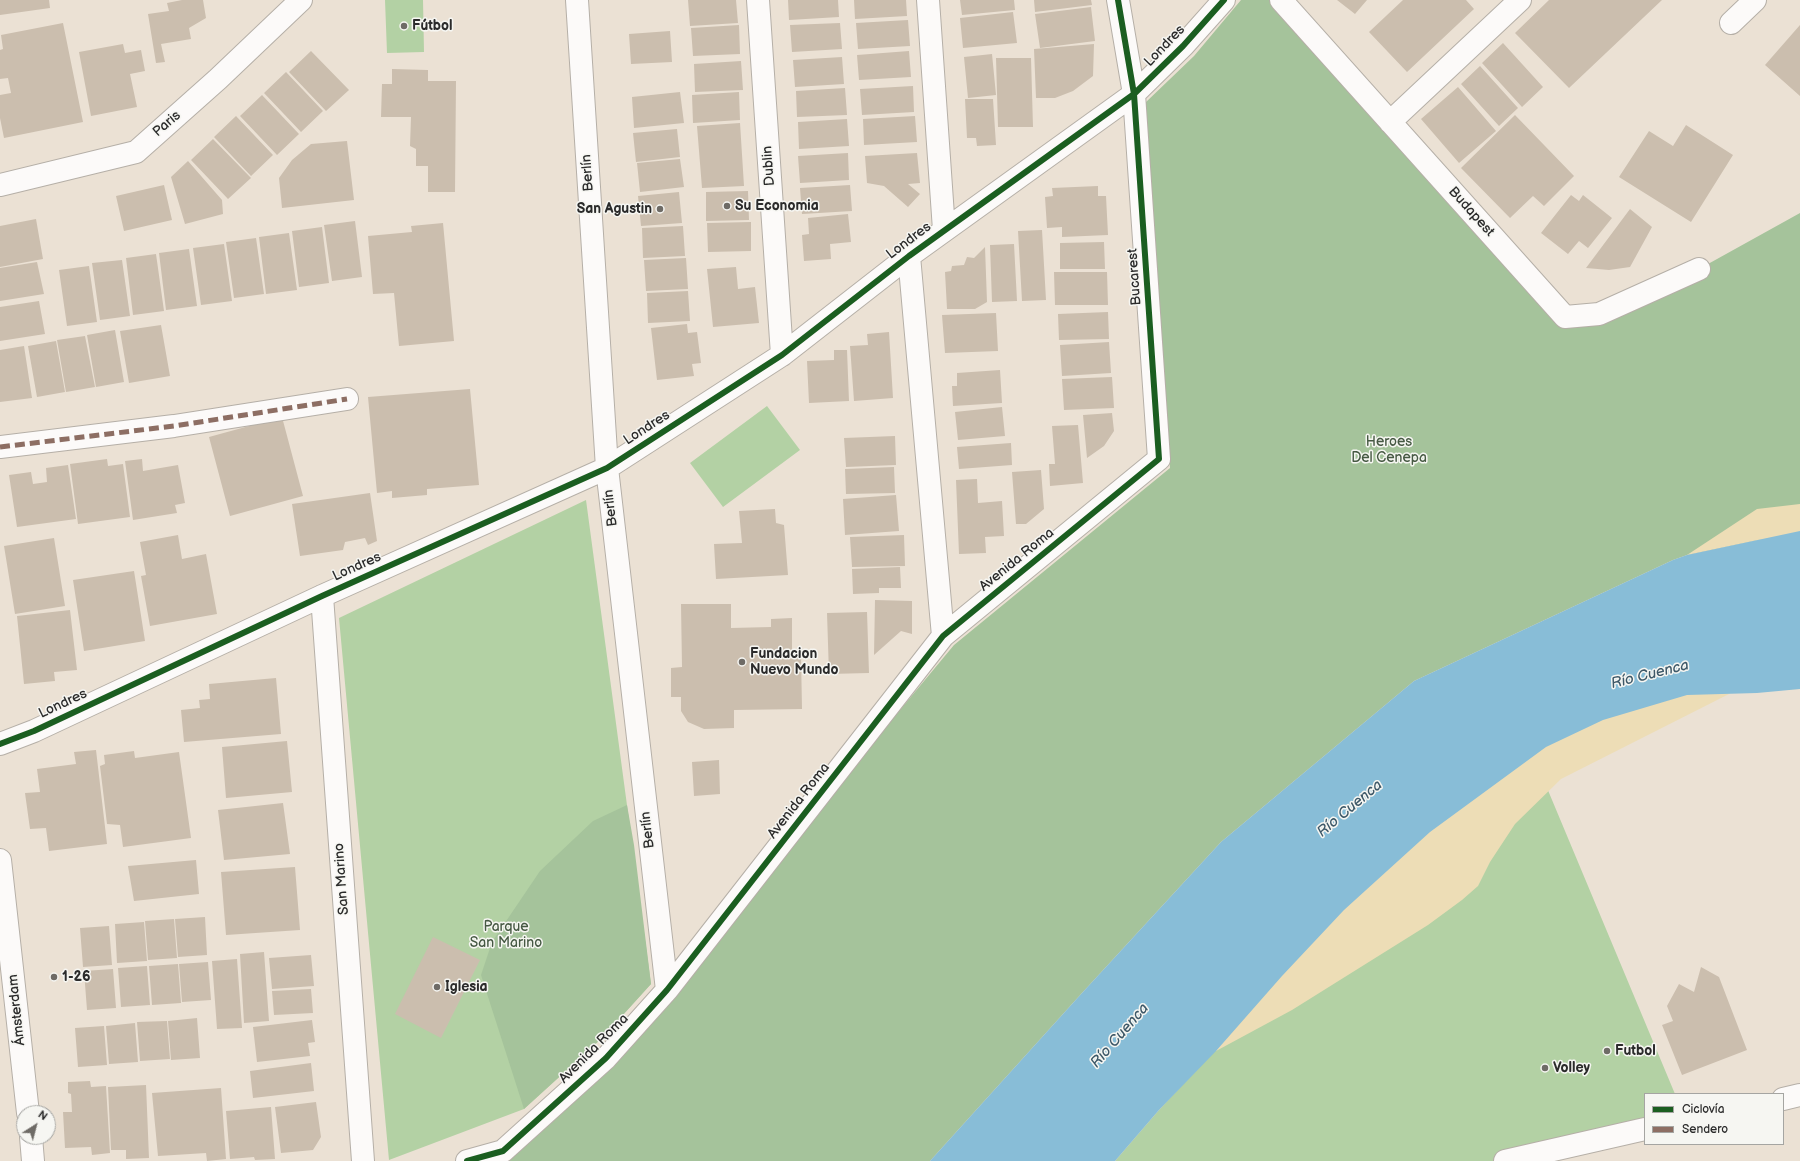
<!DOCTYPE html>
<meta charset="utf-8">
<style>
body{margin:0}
#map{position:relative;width:1800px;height:1161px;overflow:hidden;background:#ebe1d4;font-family:"Balsamiq Sans",sans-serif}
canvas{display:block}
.legend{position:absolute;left:1644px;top:1093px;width:140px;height:52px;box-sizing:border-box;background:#f6f6f2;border:1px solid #a5a5a2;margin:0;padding:5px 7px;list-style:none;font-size:12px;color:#2b2b2b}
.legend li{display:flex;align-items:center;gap:8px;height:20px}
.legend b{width:20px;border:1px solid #a5a5a2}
.north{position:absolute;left:16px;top:1105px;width:40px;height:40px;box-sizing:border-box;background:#f6f6f2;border:1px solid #a5a5a2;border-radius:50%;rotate:36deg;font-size:11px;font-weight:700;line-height:16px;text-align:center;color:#2b2b2b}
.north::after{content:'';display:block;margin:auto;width:14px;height:18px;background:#6e6b66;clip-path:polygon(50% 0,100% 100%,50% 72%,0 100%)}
</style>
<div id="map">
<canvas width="1800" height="1161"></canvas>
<ul class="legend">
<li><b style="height:5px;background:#1b5e20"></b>Ciclovía</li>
<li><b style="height:5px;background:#8d6e63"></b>Sendero</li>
</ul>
<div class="north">N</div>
</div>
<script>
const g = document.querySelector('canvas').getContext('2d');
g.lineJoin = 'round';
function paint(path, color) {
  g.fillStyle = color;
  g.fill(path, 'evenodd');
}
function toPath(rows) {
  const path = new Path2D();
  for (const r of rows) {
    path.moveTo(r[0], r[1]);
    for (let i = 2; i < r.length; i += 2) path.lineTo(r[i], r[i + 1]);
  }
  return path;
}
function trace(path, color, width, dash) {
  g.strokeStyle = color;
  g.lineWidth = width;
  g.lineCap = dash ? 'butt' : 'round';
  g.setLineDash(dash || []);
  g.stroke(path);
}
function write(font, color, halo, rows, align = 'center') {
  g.font = font + ' "Balsamiq Sans",sans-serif';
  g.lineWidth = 3;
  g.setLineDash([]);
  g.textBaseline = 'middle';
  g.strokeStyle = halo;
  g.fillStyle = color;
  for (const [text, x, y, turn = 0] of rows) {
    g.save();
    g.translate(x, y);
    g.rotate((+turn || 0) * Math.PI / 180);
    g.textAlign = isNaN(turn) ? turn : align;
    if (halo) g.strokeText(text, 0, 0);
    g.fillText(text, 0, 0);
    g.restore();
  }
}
const green = toPath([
 [385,0,423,0,424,52,387,53],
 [767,406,800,450,723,507,690,463],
 [586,500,651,984,602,1038,524,1109,389,1160,339,618],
 [1519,721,1675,1094,1645,1094,1645,1128,1504,1161,1115,1161,1159,1110]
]);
const forest = toPath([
 [1241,0,1271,0,1565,317,1699,269,1800,213,1800,531,1687,555,1673,560,1414,681,1221,842,1082,993,930,1161,467,1161,503,1151,667,990,954,645,1170,468,1145,103,1194,56],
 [627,805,634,845,651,984,602,1038,524,1109,481,975,492,942,540,871,593,821]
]);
const sand = toPath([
 [1800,504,1800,535,1758,540,1687,555,1757,509],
 [1800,618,1800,689,1731,693,1561,779,1515,824,1490,862,1478,886,1462,900,1428,925,1292,1010,1216,1051,1227,1021,1399,811]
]);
const water = toPath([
 [1800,531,1800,689,1757,693,1687,695,1603,720,1546,747,1430,832,1344,910,1282,976,1216,1051,1159,1110,1115,1161,930,1161,1082,993,1221,842,1414,681,1673,560,1687,555]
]);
const building = toPath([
 [0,0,49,0,50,8,0,15],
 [182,0,203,0,206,18,189,28,191,39,161,44,165,62,156,63,148,14,169,11,167,3],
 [688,0,736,0,738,23,690,26],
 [788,0,838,0,839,17,789,20],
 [854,0,906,0,907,16,855,19],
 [960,0,1014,0,1015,10,962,15],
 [1034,0,1091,0,1092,5,1035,12],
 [1337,0,1367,0,1355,14],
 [1403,0,1466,0,1474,9,1407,72,1369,32],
 [1549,0,1662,0,1569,88,1515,33],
 [1091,7,1095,41,1040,48,1035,14],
 [1013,12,1017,43,963,48,960,18],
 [908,20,910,46,858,49,856,23],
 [63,23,83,122,4,138,0,118,0,95,11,93,8,78,0,79,0,50,3,49,1,35],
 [840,23,842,49,792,52,790,25],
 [739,25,740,54,693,56,691,28],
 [1800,25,1800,96,1765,65],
 [670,31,672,62,631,64,629,34],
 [1503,43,1543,87,1522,107,1482,63],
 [123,44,125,53,141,50,145,71,130,74,137,107,91,116,79,52],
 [1094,44,1093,76,1073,91,1055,98,1036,98,1034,49],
 [311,51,349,90,326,111,289,72],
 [909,51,911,77,859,80,857,55],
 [992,54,996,95,968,98,964,57],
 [842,57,844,84,795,87,793,60],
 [996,58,1031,58,1033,127,998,127],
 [741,61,743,90,695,92,694,64],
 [1480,66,1518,108,1499,126,1461,84],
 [392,69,428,70,428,81,456,81,455,192,428,192,428,166,416,166,416,149,410,146,411,117,381,117,382,84,392,84],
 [286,72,323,111,301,132,264,93],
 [913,86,914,112,862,115,860,89],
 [1458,87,1496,131,1459,163,1421,119],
 [845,88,847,115,797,117,796,91],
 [680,92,684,123,634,128,632,97],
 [739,92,740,120,693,123,692,95],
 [262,95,299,134,277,155,240,116],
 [965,99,993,99,996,145,977,146,976,138,967,138],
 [1515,115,1574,176,1544,206,1533,196,1510,218,1461,168],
 [236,116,273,155,251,176,214,137],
 [915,116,917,142,864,145,863,119],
 [847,119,849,146,799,149,798,122],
 [740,123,744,186,702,188,697,126],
 [1686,125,1733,155,1691,222,1619,177,1649,131,1673,146],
 [677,129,680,157,636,162,633,133],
 [213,139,251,178,228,199,191,160],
 [347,141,354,200,282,208,279,178,292,160,311,144],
 [848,153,849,180,800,183,798,156],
 [917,153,920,183,908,184,920,194,908,207,884,186,867,183,865,156],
 [680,159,684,187,640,192,637,163],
 [188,161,222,200,223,214,185,224,171,177],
 [164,185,172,220,124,231,116,196],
 [850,185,852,211,802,214,800,188],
 [1098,186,1098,196,1106,196,1108,235,1062,237,1062,227,1047,228,1045,197,1053,196,1052,188],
 [748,191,749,220,706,221,706,192],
 [679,192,682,223,641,226,638,196],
 [1571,195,1579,201,1583,195,1612,218,1588,248,1579,241,1568,254,1541,233],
 [1630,209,1652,227,1630,267,1609,270,1586,268],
 [848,214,851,242,830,244,831,259,804,261,802,235,809,234,808,218],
 [36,219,43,259,0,267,0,226],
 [355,221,362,277,332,281,324,225],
 [751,222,751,251,708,252,707,223],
 [443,223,454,341,399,346,394,293,373,294,368,236,412,232,411,226],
 [683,226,685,256,643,258,642,228],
 [322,227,329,283,299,287,292,231],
 [1042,230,1046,300,1022,301,1018,231],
 [289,233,297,290,266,294,259,237],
 [256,238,264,294,234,298,226,242],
 [1104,242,1105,269,1060,269,1060,243],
 [224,244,232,301,201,305,193,248],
 [1014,244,1017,301,992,302,990,245],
 [985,247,987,302,975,309,947,309,945,272,951,271,952,266,964,265,967,257,974,258],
 [189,249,197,306,166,310,159,253],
 [156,254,164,311,133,315,126,258],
 [686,258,688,289,646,291,644,260],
 [122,260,130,316,100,320,92,263],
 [37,262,44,294,0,301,0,268],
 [89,266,97,322,67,326,59,270],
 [736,267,738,289,755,287,759,323,713,327,707,269],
 [1054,272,1107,272,1108,305,1055,305],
 [688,291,690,321,648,323,647,293],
 [39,301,45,334,0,341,0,307],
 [1108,312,1109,339,1059,340,1058,314],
 [996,313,998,351,945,353,942,315],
 [687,324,688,333,697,332,701,363,692,364,694,376,657,380,651,328],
 [161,325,170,376,129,383,120,331],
 [115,330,124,382,96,387,87,335],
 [889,332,893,398,854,401,850,346,868,345,867,334],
 [85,336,95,387,66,392,57,340],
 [56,341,65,392,37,397,28,346],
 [1109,342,1111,373,1062,376,1060,345],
 [24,346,32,398,0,402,0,350],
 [834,350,847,350,849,401,809,403,807,361,834,360],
 [1000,370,1002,403,953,406,952,386,957,386,957,373],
 [1112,377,1114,408,1064,410,1062,379],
 [470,389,479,485,427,489,427,495,392,498,392,491,377,493,368,397],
 [1002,407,1005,436,958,440,955,412],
 [1112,413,1114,431,1104,446,1087,458,1083,415],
 [282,417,303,496,230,516,209,437],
 [1078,425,1083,483,1050,486,1049,464,1055,464,1052,426],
 [895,436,896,465,846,467,844,438],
 [1011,443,1012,465,959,469,957,447],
 [107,459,108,466,123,464,130,517,78,524,70,464],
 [142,459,143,471,178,465,185,503,175,505,177,513,133,520,125,461],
 [68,465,76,519,17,527,9,475,31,472,33,484,47,482,46,468],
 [894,467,895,493,846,494,845,469],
 [1041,470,1044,509,1026,524,1016,524,1012,472],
 [977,479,978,503,1002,501,1004,536,985,537,986,553,959,554,956,480],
 [370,493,377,541,368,545,365,538,345,542,343,550,300,556,292,504],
 [896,495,899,531,845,535,843,499],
 [775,509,776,523,784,525,788,575,716,579,714,544,742,543,739,511],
 [178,535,182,559,206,554,217,614,150,626,141,576,146,575,140,542],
 [904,535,905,566,852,567,850,537],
 [54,538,65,606,15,614,4,546],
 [900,567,901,588,879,588,879,593,853,594,852,569],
 [134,571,145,641,84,651,73,580],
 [875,600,912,601,912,634,901,631,874,655],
 [681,604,731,604,731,628,771,627,771,619,792,618,792,656,801,656,802,709,734,710,734,728,704,729,688,722,681,711,681,697,671,697,671,668,682,667],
 [70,610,77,670,54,672,55,681,24,684,17,616],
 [867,612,869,673,829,674,827,613],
 [276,678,281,734,184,742,181,710,200,708,199,700,210,699,209,684],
 [287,741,292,792,226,798,222,747],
 [96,750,107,844,49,851,46,828,30,829,25,793,40,792,37,769,76,764,74,752],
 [134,751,135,758,179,752,191,838,123,847,120,825,107,824,100,766,105,764,104,755],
 [719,760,720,794,694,796,692,762],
 [283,803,290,854,224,860,218,810],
 [196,860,199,894,134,901,128,866],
 [295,867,300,930,226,935,221,872],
 [205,917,207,955,178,957,175,919],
 [174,919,177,958,148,960,145,921],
 [144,922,147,961,117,963,115,924],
 [109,926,112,965,83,967,80,928],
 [433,937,480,960,441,1038,395,1014],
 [264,952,269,1021,244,1023,240,954],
 [311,955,314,986,272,989,269,958],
 [237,959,242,1028,217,1029,212,961],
 [208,962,211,1000,182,1002,179,964],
 [178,964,181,1003,152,1005,149,966],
 [147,966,150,1005,121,1007,118,968],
 [1701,967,1719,977,1747,1050,1682,1075,1662,1025,1673,1021,1667,1006,1679,984,1694,992],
 [113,969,116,1008,87,1010,84,971],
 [311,989,313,1013,274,1015,272,991],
 [197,1018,200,1058,171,1060,168,1021],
 [312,1020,315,1042,308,1043,310,1056,257,1062,253,1027],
 [167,1021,170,1059,140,1061,137,1022],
 [135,1023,138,1062,109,1064,106,1026],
 [104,1026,107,1065,78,1067,75,1028],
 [311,1063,314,1091,253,1098,250,1071],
 [90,1081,91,1087,106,1086,110,1153,92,1155,91,1147,65,1148,63,1112,72,1112,71,1094,68,1093,68,1082],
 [146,1085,149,1158,126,1159,126,1150,111,1150,108,1087],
 [221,1088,226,1159,207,1161,206,1153,158,1156,152,1093],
 [316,1102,321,1137,313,1150,281,1153,275,1107],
 [271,1107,275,1159,255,1160,254,1157,230,1159,226,1111]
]);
const street = toPath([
 [577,0,607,468,667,990],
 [758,0,782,355],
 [928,0,944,230],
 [1281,0,1565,317,1599,314,1699,269],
 [1731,23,1755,0],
 [1390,122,1520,0],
 [0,185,136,152,218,79,301,0],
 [909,256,943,636],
 [0,447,174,426,347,399],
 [322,596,363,1161],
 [0,744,34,731,322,596,607,468,782,355,909,256,1134,94,1183,46,1224,0],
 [0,860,28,1113],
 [1783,1099,1800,1095],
 [31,1137,33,1161],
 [467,1161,503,1151,606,1058,667,990,943,636,1159,459,1134,94,1118,0],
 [1505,1161,1645,1129]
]);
const quiet = toPath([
 [0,447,174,426,347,399]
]);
const cycleway = toPath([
 [0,744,34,731,322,596,607,468,782,355,909,256,1134,94,1183,46,1224,0],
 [467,1161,503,1151,606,1058,667,990,943,636,1159,459,1134,94,1118,0]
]);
const markers = [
 [404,26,4,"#6e6b66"],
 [727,206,4,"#6e6b66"],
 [660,209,4,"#6e6b66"],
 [742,662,4,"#6e6b66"],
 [54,977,4,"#6e6b66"],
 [437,987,4,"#6e6b66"],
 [1607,1051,4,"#6e6b66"],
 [1545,1068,4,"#6e6b66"]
];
const poiNames = [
 ["Fútbol",412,26],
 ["Su Economia",735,206],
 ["San Agustin",652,209,"right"],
 ["Fundacion",750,654],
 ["Nuevo Mundo",750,670],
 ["1-26",62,977],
 ["Iglesia",445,987],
 ["Futbol",1615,1051],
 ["Volley",1553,1068]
];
const streetNames = [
 ["Londres",1165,46,-46],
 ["Paris",167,124,-41],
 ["Dublin",769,166,-94],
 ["Berlín",588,173,-94],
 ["Budapest",1471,212,48],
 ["Londres",909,241,-37],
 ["Bucarest",1135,277,-94],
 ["Londres",647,428,-33],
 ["Berlín",611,508,-97],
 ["Avenida Roma",1017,560,-39],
 ["Londres",357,567,-24],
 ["Londres",63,704,-25],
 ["Avenida Roma",799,801,-52],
 ["Berlín",648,830,-97],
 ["San Marino",342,879,-94],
 ["Ámsterdam",17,1010,-96],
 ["Avenida Roma",594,1049,-45]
];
const parkNames = [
 ["Heroes",1389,442],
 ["Del Cenepa",1389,458],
 ["Parque",506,927],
 ["San Marino",506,943]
];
const waterNames = [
 ["Río Cuenca",1650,675,-14],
 ["Río Cuenca",1350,809,-40],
 ["Río Cuenca",1120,1036,-49]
];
paint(green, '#b3d1a4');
paint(forest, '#a5c39b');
paint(sand, '#edddb6');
paint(water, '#88bdd7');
paint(building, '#cbbeae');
trace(street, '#b5afa7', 24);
trace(street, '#fcfaf9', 22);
trace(quiet, '#8d6e63', 5, [10, 5]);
trace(cycleway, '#1b5e20', 6);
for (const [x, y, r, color] of markers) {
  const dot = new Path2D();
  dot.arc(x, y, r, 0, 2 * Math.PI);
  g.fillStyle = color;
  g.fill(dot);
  trace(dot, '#f6f6f2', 1.5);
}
write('bold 14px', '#2b2b2b', '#f6f6f2', poiNames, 'left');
write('14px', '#2b2b2b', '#f6f6f2', streetNames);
write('14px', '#465943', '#f6f6f2', parkNames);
write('italic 15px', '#3d5868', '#f6f6f2', waterNames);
</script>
